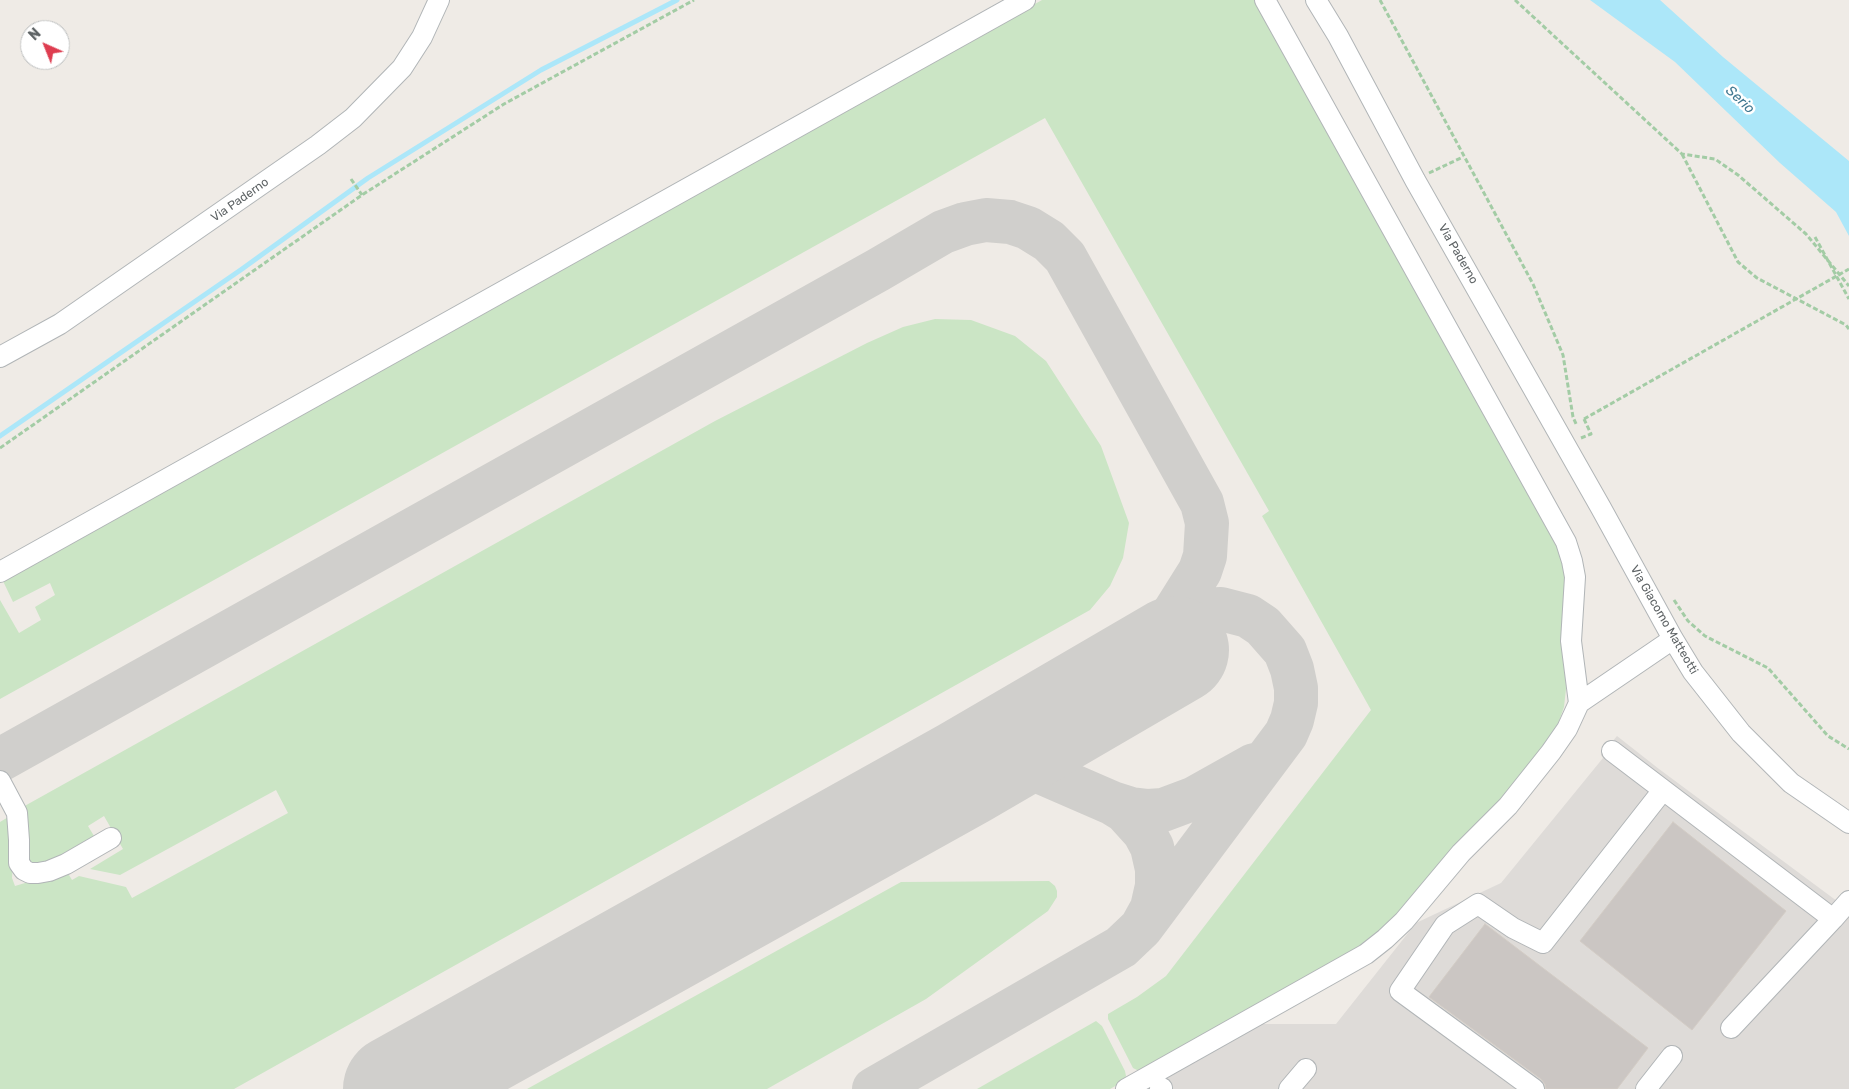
<!DOCTYPE html>
<style>
body{margin:0}
#map{position:relative;width:1849px;height:1089px;overflow:hidden;background:#efebe6;font-family:Rubik,sans-serif}
canvas{display:block}
.north{position:absolute;left:20px;top:20px;width:50px;height:50px;box-sizing:border-box;background:#fff;border:1px solid #bfc1c1;border-radius:50%;rotate:316deg;font-size:14px;font-weight:700;line-height:20px;text-align:center;color:#5e6365}
.north::after{content:'';display:block;margin:auto;width:18px;height:22px;background:#de3d50;clip-path:polygon(50% 0,100% 100%,50% 72%,0 100%)}
</style>
<div id="map">
<canvas width="1849" height="1089"></canvas>
<div class="north">N</div>
</div>
<script>
const g = document.querySelector('canvas').getContext('2d');
g.lineJoin = 'round';
function paint(path, color) {
  g.fillStyle = color;
  g.fill(path, 'evenodd');
}
function toPath(rows) {
  const path = new Path2D();
  for (const r of rows) {
    path.moveTo(r[0], r[1]);
    for (let i = 2; i < r.length; i += 2) path.lineTo(r[i], r[i + 1]);
  }
  return path;
}
function trace(path, color, width, dash) {
  g.strokeStyle = color;
  g.lineWidth = width;
  g.lineCap = dash ? 'butt' : 'round';
  g.setLineDash(dash || []);
  g.stroke(path);
}
function write(font, color, halo, rows, align = 'center') {
  g.font = font + ' Rubik,sans-serif';
  g.lineWidth = 5;
  g.setLineDash([]);
  g.textBaseline = 'middle';
  g.strokeStyle = halo;
  g.fillStyle = color;
  for (const [text, x, y, turn = 0] of rows) {
    g.save();
    g.translate(x, y);
    g.rotate((+turn || 0) * Math.PI / 180);
    g.textAlign = isNaN(turn) ? turn : align;
    if (halo) g.strokeText(text, 0, 0);
    g.fillText(text, 0, 0);
    g.restore();
  }
}
const industrial = toPath([
 [1617,736,1659,769,1849,910,1849,1089,1144,1089,1256,1024,1336,1024,1416,923,1501,883,1603,758,1601,755]
]);
const green = toPath([
 [1042,0,1256,0,1560,545,1568,579,1565,658,1566,689,1564,707,1557,727,1528,773,1380,937,1139,1071,1133,1068,1108,1019,1108,1014,1137,997,1166,976,1371,710,1262,516,1269,511,1045,118,0,699,0,600,19,633,41,620,35,607,55,595,50,583,13,602,3,581],
 [935,319,971,320,1015,336,1046,361,1101,446,1129,523,1123,558,1110,586,1090,610,234,1089,0,1089,0,822,10,816,13,860,12,878,15,886,62,872,69,875,72,880,79,876,126,887,132,898,288,813,276,790,120,875,90,869,123,849,104,816,88,826,94,836,64,853,66,857,35,866,30,862,27,855,21,808,715,421,867,343,903,327],
 [1049,881,1055,886,1057,891,1057,897,1048,911,926,999,767,1089,527,1089,901,882],
 [1096,1021,1102,1026,1125,1071,1126,1076,1124,1081,1110,1089,977,1089]
]);
const water = toPath([
 [1590,0,1660,0,1723,57,1849,161,1849,236,1836,212,1780,163,1675,62]
]);
const stream = toPath([
 [0,436,242,269,368,178,541,70,677,0]
]);
const taxiway = toPath([
 [998,741,1132,667,1148,650,1163,630,1181,617,1203,610,1221,609,1248,616,1263,626,1285,651,1292,669,1296,688,1296,703,1292,720,1286,734,1141,928],
 [0,760,878,270,943,232,965,224,986,220,1010,222,1028,228,1049,241,1065,257,1202,503,1207,523,1205,556,1200,571,1163,630],
 [1112,803,1131,809,1148,811,1163,810,1195,798,1254,765],
 [874,1089,1121,947,1141,928,1152,908,1157,886,1157,869,1152,847,1144,832,1125,811,1112,803,1036,770,1012,765,988,767,964,773]
]);
const runway = toPath([
 [397,1089,964,773,1175,650]
]);
const building = toPath([
 [1673,822,1786,911,1692,1030,1580,941,1673,822],
 [1485,924,1648,1048,1617,1089,1546,1089,1545,1084,1541,1079,1429,997,1485,924]
]);
const path = toPath([
 [1380,0,1533,284,1563,355,1573,417,1577,426],
 [1515,0,1682,154,1715,159,1738,175,1806,234,1849,286],
 [1682,154,1738,262,1757,278,1846,325,1849,329],
 [1429,173,1463,157],
 [351,179,362,195],
 [1581,438,1591,434,1584,419],
 [0,448,362,195,504,104,694,0],
 [1674,600,1688,621,1705,636,1768,668,1828,736,1849,749]
]);
const minor = toPath([
 [1316,0,1338,36,1415,180,1601,508,1673,639,1693,672,1741,733,1791,783,1849,823],
 [0,357,60,324,318,145,353,118,402,68,422,37,439,0],
 [0,572,1025,0],
 [1579,703,1673,639],
 [1612,751,1833,919,1849,901],
 [0,781,17,813,19,840,19,863,24,870,30,873,38,873,49,871,66,864,111,838],
 [1731,1028,1833,919],
 [1126,1089,1366,954,1385,939,1404,921,1461,853,1508,806,1551,752,1567,729,1579,703,1571,641,1575,577,1572,561,1566,542,1265,0],
 [1160,1089,1162,1088],
 [1289,1089,1306,1069],
 [1534,1089,1400,991,1445,925,1478,904,1513,928,1543,943,1663,790],
 [1646,1089,1672,1056]
]);
const pathBridge = toPath([
 [1815,237,1849,299],
 [1584,419,1849,269]
]);
const streetNames = [
 ["Via Paderno",240,200,-35],
 ["Via Paderno",1458,254,60],
 ["Via Giacomo Matteotti",1664,620,60]
];
const waterNames = [
 ["Serio",1740,100,43]
];
paint(industrial, '#dedbd8');
paint(green, '#cbe5c5');
paint(water, '#ace7f9');
trace(stream, '#ace7f9', 5);
trace(taxiway, '#d0cfcc', 44);
trace(runway, '#d0cfcc', 108);
paint(building, '#cbc6c3');
trace(building, '#d3ccc5', 1);
trace(minor, '#b1b5b7', 22);
trace(path, '#a3cca5', 3, [5, 2.5]);
trace(minor, '#fff', 20);
trace(pathBridge, '#a3cca5', 3, [5, 2.5]);
write('12px', '#5e6365', '#fff', streetNames);
write('italic 14px', '#407891', '#fff', waterNames);
</script>
